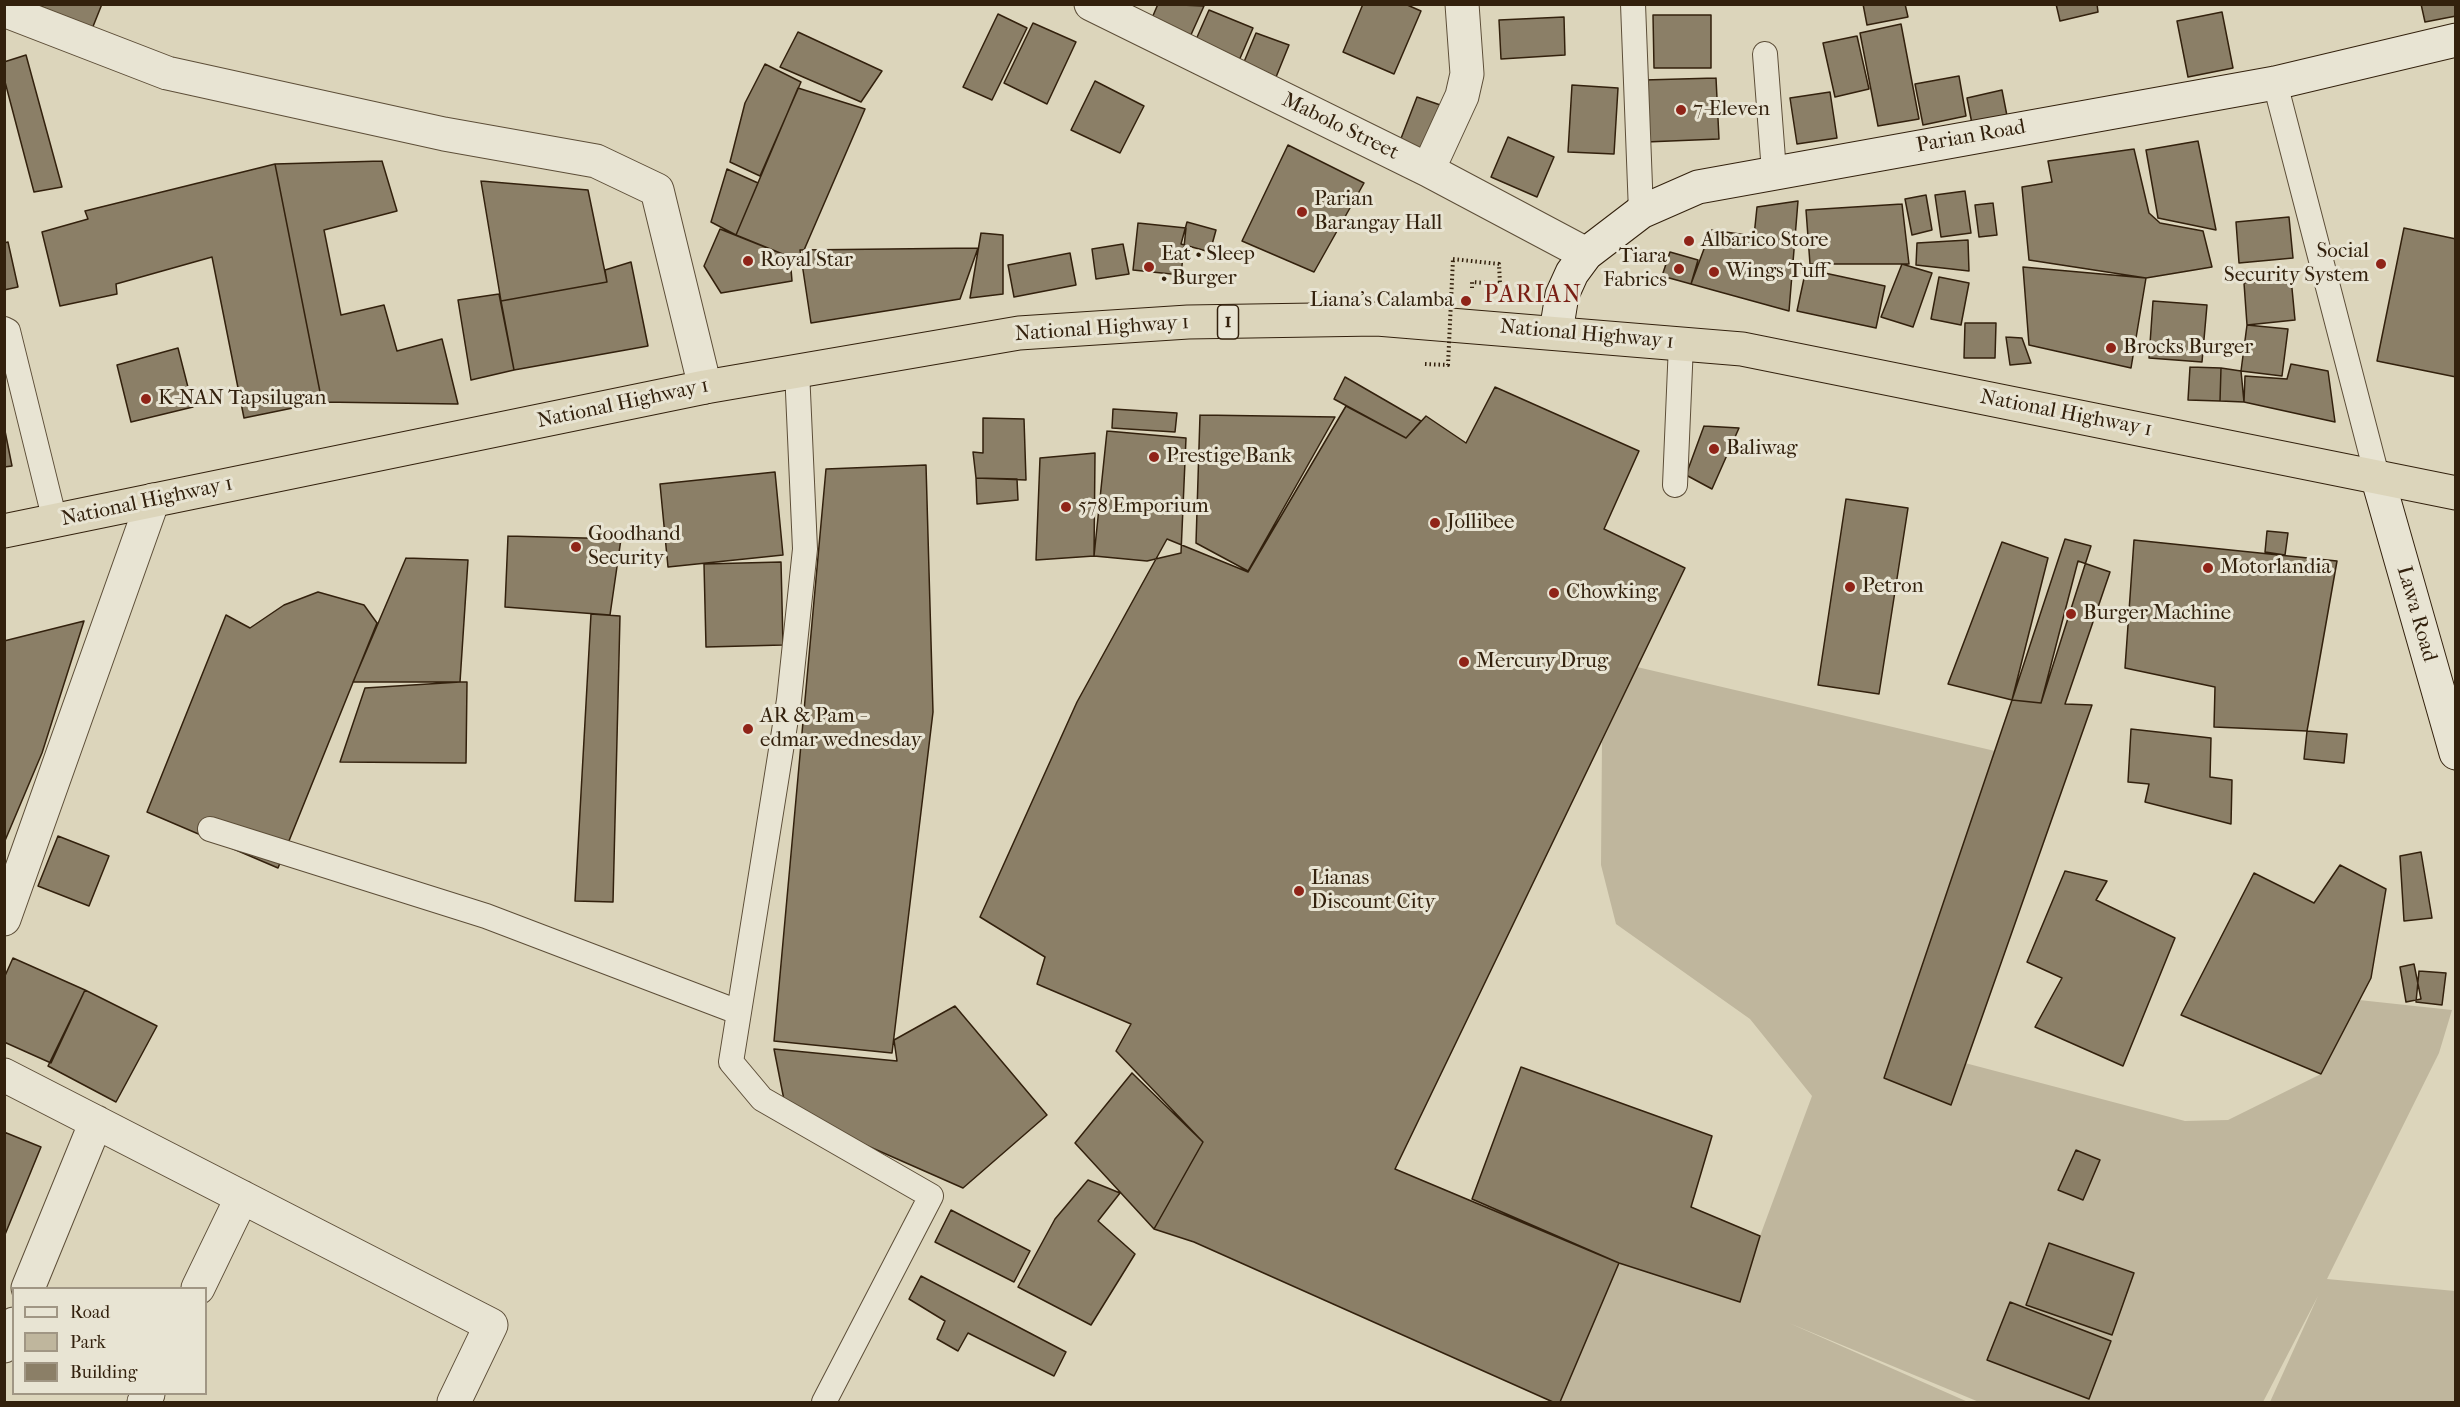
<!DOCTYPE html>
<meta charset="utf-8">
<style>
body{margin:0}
#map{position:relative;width:2460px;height:1407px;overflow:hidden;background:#dcd5bb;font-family:"IM FELL French Canon",serif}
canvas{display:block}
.frame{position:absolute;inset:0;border:6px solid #33210d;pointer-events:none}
.legend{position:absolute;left:12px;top:1287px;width:195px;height:108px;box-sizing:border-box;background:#e8e4d3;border:2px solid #a09684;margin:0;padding:8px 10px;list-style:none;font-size:18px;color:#33210d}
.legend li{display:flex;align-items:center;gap:12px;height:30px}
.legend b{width:30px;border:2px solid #a09684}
</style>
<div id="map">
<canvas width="2460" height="1407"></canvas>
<div class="frame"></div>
<ul class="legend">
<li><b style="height:8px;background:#e8e4d3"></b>Road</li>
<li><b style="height:16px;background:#bfb69d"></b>Park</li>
<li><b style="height:16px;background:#8b7f67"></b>Building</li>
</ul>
</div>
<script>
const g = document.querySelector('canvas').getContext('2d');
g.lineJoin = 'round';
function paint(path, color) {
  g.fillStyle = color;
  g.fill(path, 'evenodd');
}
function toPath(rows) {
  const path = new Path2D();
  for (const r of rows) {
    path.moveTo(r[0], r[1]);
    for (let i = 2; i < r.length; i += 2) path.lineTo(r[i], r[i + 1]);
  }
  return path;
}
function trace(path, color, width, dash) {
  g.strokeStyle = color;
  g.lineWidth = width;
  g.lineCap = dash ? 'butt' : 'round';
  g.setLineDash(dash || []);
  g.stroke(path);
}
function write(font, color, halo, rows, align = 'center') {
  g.font = font + ' "IM FELL French Canon",serif';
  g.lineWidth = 6;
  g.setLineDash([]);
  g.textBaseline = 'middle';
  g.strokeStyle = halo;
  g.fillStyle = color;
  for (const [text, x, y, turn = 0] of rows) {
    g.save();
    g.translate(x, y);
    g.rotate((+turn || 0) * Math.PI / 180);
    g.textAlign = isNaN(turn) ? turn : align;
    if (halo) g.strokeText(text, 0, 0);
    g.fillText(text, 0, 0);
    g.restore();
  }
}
const green = toPath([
 [1637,667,1995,751,1884,1078,1965,1063,2185,1121,2228,1120,2321,1074,2359,1000,2452,1010,2439,1053,2327,1279,2455,1291,2455,1402,2270,1402,2318,1296,2263,1402,1979,1402,1789,1323,1968,1402,1553,1402,1619,1263,1740,1302,1760,1236,1812,1096,1750,1019,1616,924,1601,865,1602,742]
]);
const building = toPath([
 [35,4,102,4,92,29,35,4],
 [1158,4,1204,6,1185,48,1146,32,1158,4],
 [1363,4,1405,4,1421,11,1394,74,1343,52,1363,4],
 [1863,4,1905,4,1908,17,1867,25,1863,4],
 [2056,4,2097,4,2098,12,2060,21,2056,4],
 [2421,4,2456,4,2456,16,2425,22,2421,4],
 [1209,10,1253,28,1235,70,1191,51,1209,10],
 [2222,12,2233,68,2188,77,2177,21,2222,12],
 [998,14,1027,28,992,100,963,87,998,14],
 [1653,15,1711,15,1711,68,1654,68,1653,15],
 [1564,17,1565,55,1501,59,1499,20,1564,17],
 [1033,23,1076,42,1047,104,1004,83,1033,23],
 [1901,24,1919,119,1878,126,1860,33,1901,24],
 [798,32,882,71,861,102,780,67,798,32],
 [1256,33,1289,45,1272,87,1239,74,1256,33],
 [1857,36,1869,89,1835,97,1823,43,1857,36],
 [26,55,62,187,34,192,4,78,4,62,26,55],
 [765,64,801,82,760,176,730,162,745,103,765,64],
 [1959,76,1966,116,1923,125,1915,84,1959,76],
 [1716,78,1719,139,1646,142,1644,80,1716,78],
 [1095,81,1144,106,1120,153,1071,130,1095,81],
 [1572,85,1618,88,1614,154,1568,152,1572,85],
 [798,88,865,109,801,257,790,257,736,235,798,88],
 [2002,90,2008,121,1973,129,1967,98,2002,90],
 [1830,92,1837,138,1797,144,1790,98,1830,92],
 [1417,97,1452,109,1430,152,1400,141,1417,97],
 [1508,137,1554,157,1537,197,1491,177,1508,137],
 [2198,141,2216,230,2158,218,2146,150,2198,141],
 [1288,145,1364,183,1314,272,1242,241,1288,145],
 [2134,149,2149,213,2160,223,2203,231,2212,267,2146,278,2029,260,2022,187,2052,182,2048,161,2134,149],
 [382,161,397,211,324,230,341,315,384,305,397,351,442,339,458,404,322,402,275,164,382,161],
 [275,164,322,402,244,418,212,257,116,284,117,294,60,306,42,232,88,219,85,211,275,164],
 [727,169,758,183,736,235,711,222,727,169],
 [481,181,588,190,607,282,501,301,481,181],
 [1965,191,1971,233,1941,237,1935,195,1965,191],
 [1926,195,1932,230,1912,235,1905,199,1926,195],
 [1798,201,1789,311,1691,284,1711,230,1754,236,1757,207,1798,201],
 [1993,203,1997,235,1979,237,1975,205,1993,203],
 [1902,204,1909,264,1810,264,1806,210,1902,204],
 [2289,217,2293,258,2239,263,2236,222,2289,217],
 [1187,222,1216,230,1210,252,1181,244,1187,222],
 [1138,223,1186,228,1181,275,1133,270,1138,223],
 [2404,228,2456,239,2456,377,2377,361,2404,228],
 [720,229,790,257,792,281,721,293,704,266,720,229],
 [981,233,1003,235,1003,294,970,298,981,233],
 [1968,240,1969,271,1916,265,1917,243,1968,240],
 [8,242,18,287,4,290,4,243,8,242],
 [1123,244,1129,274,1096,279,1092,249,1123,244],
 [978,248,960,299,811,323,800,250,978,248],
 [1670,252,1698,260,1691,284,1662,276,1670,252],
 [1070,253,1076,285,1014,297,1008,265,1070,253],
 [631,262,648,346,514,370,501,301,607,282,605,270,631,262],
 [1902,264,1932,273,1913,327,1881,317,1902,264],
 [2023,267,2146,278,2131,368,2029,345,2023,267],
 [1806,269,1885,286,1876,328,1797,311,1806,269],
 [1939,277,1969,283,1961,325,1931,319,1939,277],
 [2291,278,2295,320,2247,325,2244,283,2291,278],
 [499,294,514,370,471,380,458,300,499,294],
 [2153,301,2207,305,2202,362,2149,358,2153,301],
 [1965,323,1996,323,1995,358,1964,358,1965,323],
 [2247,325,2288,329,2282,376,2241,371,2247,325],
 [2006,337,2022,338,2031,363,2010,365,2006,337],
 [178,348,193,407,131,422,117,365,178,348],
 [2291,364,2328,371,2335,422,2244,402,2245,376,2287,379,2291,364],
 [2190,367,2221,368,2220,401,2188,400,2190,367],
 [2221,368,2241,371,2244,402,2220,401,2221,368],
 [1345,377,1421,421,1406,438,1334,399,1345,377],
 [1495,387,1639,451,1604,529,1685,568,1395,1169,1619,1263,1560,1402,1553,1402,1194,1242,1154,1229,1203,1142,1116,1051,1131,1024,1037,984,1045,957,980,917,1077,702,1167,539,1248,572,1346,406,1406,438,1426,416,1466,443,1495,387],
 [1113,409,1177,413,1175,432,1112,428,1113,409],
 [1200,415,1335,417,1248,571,1196,543,1200,415],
 [983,418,1024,419,1026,480,976,478,973,452,983,453,983,418],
 [4,426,12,466,4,467,4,426],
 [1704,426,1739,428,1712,489,1686,475,1704,426],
 [1107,431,1186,438,1181,553,1147,561,1094,556,1107,431],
 [1095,453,1094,556,1036,560,1040,458,1095,453],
 [926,465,933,712,892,1053,774,1041,826,469,926,465],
 [775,472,783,555,668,567,660,484,775,472],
 [976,478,1017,479,1018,500,977,504,976,478],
 [1846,499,1908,508,1879,694,1818,685,1846,499],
 [2267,531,2288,533,2285,555,2265,552,2267,531],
 [508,536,621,539,610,615,505,607,508,536],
 [2065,539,2091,546,2041,703,2012,700,2065,539],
 [2134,540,2337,561,2307,731,2214,727,2215,687,2125,668,2134,540],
 [2002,542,2048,558,2012,700,1948,684,2002,542],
 [406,558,468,560,460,682,353,682,406,558],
 [2078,561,2110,572,2065,704,2092,705,1951,1105,1884,1078,2012,700,2041,703,2078,561],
 [781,562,783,645,706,647,704,564,781,562],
 [318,592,364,605,377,623,278,868,147,812,226,615,250,628,284,605,318,592],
 [591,614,620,616,613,902,575,901,591,614],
 [84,621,42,753,4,843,4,641,84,621],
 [460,682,467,682,466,763,340,762,365,688,460,682],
 [2131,729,2211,738,2210,777,2232,780,2231,824,2145,802,2149,784,2128,782,2131,729],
 [2307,731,2347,734,2344,763,2304,759,2307,731],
 [58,836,109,856,89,906,38,886,58,836],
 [2421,852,2432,918,2404,921,2400,856,2421,852],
 [2340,865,2386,889,2371,978,2321,1074,2181,1015,2254,873,2314,903,2340,865],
 [2065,871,2107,881,2096,900,2175,938,2123,1066,2035,1027,2062,978,2027,962,2065,871],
 [13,958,85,990,51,1063,4,1042,4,978,13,958],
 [2414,964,2421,999,2406,1002,2400,967,2414,964],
 [2419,971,2446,973,2442,1005,2416,1002,2419,971],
 [85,990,157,1026,116,1102,48,1066,85,990],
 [955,1006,1047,1115,963,1188,786,1110,774,1049,897,1061,894,1040,955,1006],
 [1521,1067,1712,1136,1691,1207,1760,1236,1740,1302,1619,1263,1472,1199,1521,1067],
 [1132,1073,1203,1142,1154,1229,1075,1143,1132,1073],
 [4,1132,41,1147,4,1237,4,1132],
 [2076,1150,2100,1160,2083,1200,2058,1190,2076,1150],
 [1088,1180,1120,1193,1098,1221,1135,1254,1091,1325,1018,1287,1055,1219,1088,1180],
 [951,1210,1030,1251,1014,1282,935,1242,951,1210],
 [2049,1243,2134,1273,2112,1335,2026,1305,2049,1243],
 [921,1276,1066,1352,1054,1376,968,1333,958,1351,937,1339,945,1321,909,1299,921,1276],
 [2010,1302,2111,1341,2089,1399,1987,1360,2010,1302]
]);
const path = toPath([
 [1453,259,1499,264,1500,284,1472,282,1472,288]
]);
const service = toPath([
 [1633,4,1641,212],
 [1765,54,1774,172],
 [2275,83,2377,476],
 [4,329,8,331,55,521],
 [797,370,805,549,789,700,731,1062,762,1099,931,1196,824,1402],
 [1675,485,1681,344],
 [210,829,486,916,738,1012]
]);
const minor = toPath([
 [1091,4,1428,170,1586,254],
 [4,10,167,73,444,134,596,161,657,190,705,387],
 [1428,170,1462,96,1467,74,1462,4],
 [4,919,153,500],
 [4,1075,491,1325,454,1402],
 [28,1288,96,1122],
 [198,1288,242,1197],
 [4,1346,14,1324],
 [144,1402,148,1394]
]);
const secondary = toPath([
 [1556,332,1562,295,1572,273,1586,254,1641,212,1698,187,2275,83,2456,40],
 [2377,476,2456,753]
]);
const trunk = toPath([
 [4,531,705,387,1019,333,1188,322,1377,319,1742,349,2456,493]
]);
const pathBridge = toPath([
 [1425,364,1448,365,1453,259]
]);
const markers = [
 [1681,110,6,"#8f2418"],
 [1302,212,6,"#8f2418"],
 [1689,241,6,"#8f2418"],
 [748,261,6,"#8f2418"],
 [2381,264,6,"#8f2418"],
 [1149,267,6,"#8f2418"],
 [1679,269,6,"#8f2418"],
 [1714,272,6,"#8f2418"],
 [1466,301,6,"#8f2418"],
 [2111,348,6,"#8f2418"],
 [146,399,6,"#8f2418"],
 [1714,449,6,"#8f2418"],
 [1154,457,6,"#8f2418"],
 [1066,507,6,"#8f2418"],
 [1435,523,6,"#8f2418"],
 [576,547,6,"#8f2418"],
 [2208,568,6,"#8f2418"],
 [1850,587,6,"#8f2418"],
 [1554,593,6,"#8f2418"],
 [2071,614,6,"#8f2418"],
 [1464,662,6,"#8f2418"],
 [748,729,6,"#8f2418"],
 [1299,891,6,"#8f2418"]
];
const shields = [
 [1228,322,21]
];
const shieldNames = [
 ["1",1228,322]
];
const poiNames = [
 ["7-Eleven",1693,110],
 ["Parian",1314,200],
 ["Barangay Hall",1314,224],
 ["Albarico Store",1701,241],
 ["Social",2369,252,"right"],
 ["Security System",2369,276,"right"],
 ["Eat • Sleep",1161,255],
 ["• Burger",1161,279],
 ["Tiara",1667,257,"right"],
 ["Fabrics",1667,281,"right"],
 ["Royal Star",760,261],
 ["Wings Tuff",1726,272],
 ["Liana's Calamba",1454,301,"right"],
 ["Brocks Burger",2123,348],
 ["K-NAN Tapsilugan",158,399],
 ["Baliwag",1726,449],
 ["Prestige Bank",1166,457],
 ["578 Emporium",1078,507],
 ["Jollibee",1447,523],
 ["Goodhand",588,535],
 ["Security",588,559],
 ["Motorlandia",2220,568],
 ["Petron",1862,587],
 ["Chowking",1566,593],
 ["Burger Machine",2083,614],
 ["Mercury Drug",1476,662],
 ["AR & Pam -",760,717],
 ["edmar wednesday",760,741],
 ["Lianas",1311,879],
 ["Discount City",1311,903]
];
const streetNames = [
 ["Mabolo Street",1340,127,26],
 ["Parian Road",1971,137,-10],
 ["National Highway 1",1102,329,-4],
 ["National Highway 1",1587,335,5],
 ["National Highway 1",623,404,-12],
 ["National Highway 1",2066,414,11],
 ["National Highway 1",147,502,-12],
 ["Lawa Road",2416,614,74]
];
const quarterNames = [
 ["PARIAN",1533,296]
];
paint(green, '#bfb69d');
paint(building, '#8b7f67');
trace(building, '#33210d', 1.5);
trace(service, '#5d4e38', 26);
trace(minor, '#5d4e38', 35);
trace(secondary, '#33210d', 35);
trace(trunk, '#33210d', 35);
trace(path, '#33210d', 4, [1.5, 3]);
trace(service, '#e8e4d3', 24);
trace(minor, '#e8e4d3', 33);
trace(secondary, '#e8e4d3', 33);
trace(trunk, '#dcd5bb', 33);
trace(pathBridge, '#33210d', 4, [1.5, 3]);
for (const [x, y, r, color] of markers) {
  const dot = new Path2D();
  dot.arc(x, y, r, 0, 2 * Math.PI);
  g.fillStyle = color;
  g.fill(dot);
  trace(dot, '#e8e4d3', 2);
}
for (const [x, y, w] of shields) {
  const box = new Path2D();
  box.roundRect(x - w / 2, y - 17, w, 34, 4.5);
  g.fillStyle = '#e8e4d3';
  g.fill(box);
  trace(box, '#33210d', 1.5);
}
write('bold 20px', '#33210d', null, shieldNames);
write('21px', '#33210d', '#e8e4d3', poiNames, 'left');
write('21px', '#33210d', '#e8e4d3', streetNames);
g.letterSpacing = '1.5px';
write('24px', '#7a1f14', '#e8e4d3', quarterNames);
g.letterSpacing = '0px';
</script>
